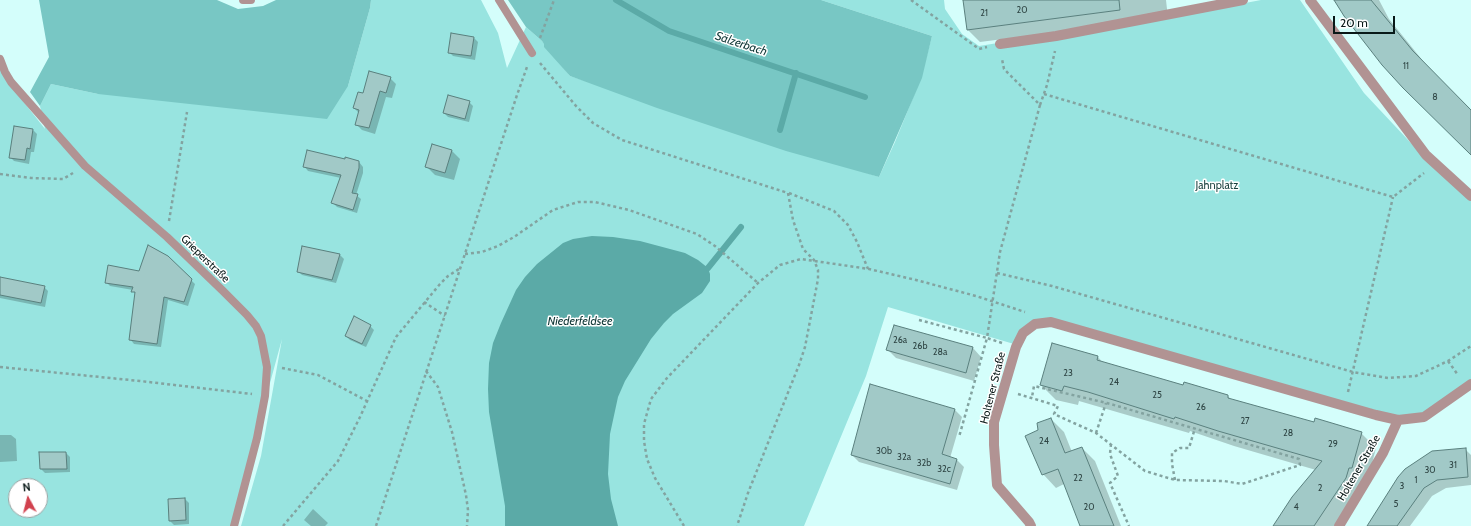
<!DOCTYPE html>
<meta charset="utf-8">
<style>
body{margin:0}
#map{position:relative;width:1471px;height:526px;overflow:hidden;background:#d4fefb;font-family:Cabin,sans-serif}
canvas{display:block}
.north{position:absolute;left:8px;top:478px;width:40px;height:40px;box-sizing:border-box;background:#fff;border:1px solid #9da3a3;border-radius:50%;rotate:353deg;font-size:11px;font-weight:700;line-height:16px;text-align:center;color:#091918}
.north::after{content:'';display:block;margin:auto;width:14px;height:18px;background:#d1414e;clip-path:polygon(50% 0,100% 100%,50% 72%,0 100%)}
.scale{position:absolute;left:1333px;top:16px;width:62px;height:18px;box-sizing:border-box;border:2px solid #091918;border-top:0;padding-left:5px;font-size:12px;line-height:14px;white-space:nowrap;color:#091918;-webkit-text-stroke:3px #fff;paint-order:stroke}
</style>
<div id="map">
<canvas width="1471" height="526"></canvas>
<div class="north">N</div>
<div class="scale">20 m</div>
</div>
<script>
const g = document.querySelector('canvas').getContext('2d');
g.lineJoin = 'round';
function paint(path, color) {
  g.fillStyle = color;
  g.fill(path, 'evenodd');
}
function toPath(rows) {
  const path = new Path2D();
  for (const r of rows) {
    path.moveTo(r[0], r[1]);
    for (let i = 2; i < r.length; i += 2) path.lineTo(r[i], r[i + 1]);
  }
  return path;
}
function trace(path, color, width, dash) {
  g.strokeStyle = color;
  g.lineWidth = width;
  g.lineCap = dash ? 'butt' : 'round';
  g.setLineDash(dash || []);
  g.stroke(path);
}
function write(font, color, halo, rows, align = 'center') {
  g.font = font + ' Cabin,sans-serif';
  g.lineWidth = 3;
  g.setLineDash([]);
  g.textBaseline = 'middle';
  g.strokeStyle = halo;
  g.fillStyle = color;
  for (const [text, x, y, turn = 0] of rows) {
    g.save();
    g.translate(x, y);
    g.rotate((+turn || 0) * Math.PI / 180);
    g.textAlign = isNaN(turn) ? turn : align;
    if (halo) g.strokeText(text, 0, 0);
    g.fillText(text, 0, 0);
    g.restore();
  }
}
const green = toPath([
 [371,0,481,0,498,33,507,68,526,27,542,41,570,76,879,177,895,142,921,78,932,36,821,0,944,0,945,9,962,34,979,46,998,43,1057,39,1261,0,1300,0,1364,93,1424,157,1471,200,1471,380,1422,414,1398,416,1035,321,1014,344,888,307,866,376,804,526,241,526,261,456,282,339,231,526,0,526,0,66,11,86,45,129,40,106,51,84,98,94,348,86,370,8],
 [16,486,40,486,40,510,16,510]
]);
const forest = toPath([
 [39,0,217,0,238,9,263,6,276,0,371,0,370,8,348,86,327,119,98,94,51,84,40,106,30,92,49,57],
 [508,0,821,0,932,36,922,78,879,177,786,151,657,108,570,76,544,47,544,44,542,41,526,27]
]);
const water = toPath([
 [592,236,613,237,640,241,685,253,698,260,708,268,710,274,710,281,702,293,673,314,664,323,651,339,625,381,618,397,610,434,608,474,611,499,618,526,505,526,505,506,489,412,488,389,489,363,493,343,501,323,516,290,525,277,537,264,563,243,573,239]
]);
const shadow = toPath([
 [964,0,1166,0,1168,18,980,42,968,30],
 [1335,0,1379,0,1389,19,1432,72,1471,111,1471,154],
 [474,38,478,42,475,60,453,56,449,52],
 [390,78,396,84,392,98,386,97,375,134,362,130,356,124,359,113,354,108,364,94],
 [469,102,473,106,469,122,448,117,444,113],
 [33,130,37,134,34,152,31,152,29,164,14,161,10,157],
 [452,151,460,159,454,180,435,175,427,167],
 [359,162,363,167,363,173,356,195,361,199,357,213,337,207,333,203,341,178,308,171,304,166],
 [340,255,344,259,336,283,302,275,298,271],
 [167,257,195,284,188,306,168,300,161,347,134,344,130,339,136,295,133,290,110,286,106,282,139,272],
 [0,278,44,287,48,291,45,307,0,298],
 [370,326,374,330,366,347,350,340,346,336],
 [973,348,981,357,974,381,896,358,888,350],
 [1098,357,1104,364,1183,386,1228,396,1231,400,1314,423,1361,433,1376,448,1367,483,1339,526,1274,526,1316,470,1234,446,1190,431,1189,433,1079,401,1078,405,1056,400,1041,385],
 [871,385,955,410,962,417,950,458,957,460,964,467,957,490,859,462,852,455],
 [1051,419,1064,432,1072,452,1082,448,1095,461,1121,526,1081,526,1064,484,1056,488,1043,474,1039,431],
 [0,435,11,435,16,439,17,461,0,462],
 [1465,449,1471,455,1471,485,1446,488,1432,496,1410,526,1367,526],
 [66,453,70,457,70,472,45,473,41,469],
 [185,499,189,503,189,524,174,525,170,521],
 [313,509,328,523,325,526,311,526,304,520]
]);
const stream = toPath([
 [616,0,669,31,865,97],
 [780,130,796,73],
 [708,268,741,227]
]);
const building = toPath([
 [963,0,1119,0,1120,10,967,30,963,0],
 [1334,0,1371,0,1413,51,1471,110,1471,155,1403,88,1382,65,1344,16,1334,0],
 [451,33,474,37,471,56,448,53,451,33],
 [369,71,391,77,386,93,380,91,369,128,355,125,359,110,353,108,358,92,363,93,369,71],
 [448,95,470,101,465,119,443,113,448,95],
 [14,126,33,129,30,149,27,148,25,160,9,158,14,126],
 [432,144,452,150,445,173,425,167,432,144],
 [307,150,345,159,345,157,359,161,359,168,352,193,358,194,353,210,331,203,341,175,303,167,307,150],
 [148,245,168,256,192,279,184,302,164,297,157,344,129,340,135,292,131,292,133,287,105,283,108,265,139,271,148,245],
 [302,246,340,254,332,280,297,272,302,246],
 [0,277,45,286,41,303,0,295,0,277],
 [354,316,371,325,362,344,345,336,354,316],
 [894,325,973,347,966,373,886,350,894,325],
 [1052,343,1098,356,1097,360,1183,385,1184,382,1228,395,1228,398,1314,422,1315,418,1362,432,1352,468,1349,468,1346,478,1314,526,1273,526,1292,497,1322,461,1218,431,1175,417,1174,419,1088,392,1064,386,1062,391,1040,385,1052,343],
 [870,384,955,409,942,454,957,459,950,484,851,455,870,384],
 [1051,418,1065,453,1082,447,1114,526,1080,526,1058,469,1042,475,1025,436,1038,430,1037,423,1051,418],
 [1466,448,1468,477,1437,480,1424,488,1397,526,1367,526,1398,477,1405,469,1432,451,1466,448],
 [39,452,66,452,67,469,40,469,39,452],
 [185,498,186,520,169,521,168,499,185,498]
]);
const path = toPath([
 [911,0,979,49,987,47],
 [540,38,554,0],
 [540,63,576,106,593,123,622,140,788,193,793,220,803,249,814,260,818,270,818,279,805,347,799,365,748,493,737,526],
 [1044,94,1393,197,1424,173],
 [1040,105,1047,85,1055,51],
 [0,174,31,178,63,179,73,173],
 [789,193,834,211,848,225,857,242,868,269],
 [169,221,187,112],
 [465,254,482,252,498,246,514,237,553,210,578,202,595,202,629,210,697,234,715,246,758,283],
 [997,273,1052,286,1353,372,1388,378,1416,376,1448,361,1471,346],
 [424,302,445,316],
 [919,320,987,338,959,437],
 [1002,343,987,338,1000,252,1040,105,1004,69,1002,59],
 [1448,361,1458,375],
 [0,367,140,381,252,394],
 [282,368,318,375,367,401],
 [426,371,438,387,452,432,466,495,468,510,467,526],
 [1348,392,1393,197],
 [1018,394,1058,406,1054,414,1096,433,1145,471,1175,480,1224,481,1242,484,1300,465,1299,459,1107,403,1034,386,1032,397],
 [1096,433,1106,403],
 [1111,444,1110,454,1118,476,1110,483,1129,526],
 [1175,480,1172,464,1172,453,1180,448,1189,448,1195,428],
 [283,526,338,461,360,417,396,337,440,284,448,276,459,269],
 [376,526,460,269,517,95,527,67],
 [684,526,655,478,647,459,644,441,644,424,651,399,667,378,758,283,780,265,801,259,869,269,916,280,976,296,1025,312]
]);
const lane = toPath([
 [243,0,251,0],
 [499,0,532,53],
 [0,59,5,72,11,82,85,166,167,237,222,290,247,315,256,326,261,336,267,367,265,396,257,438,234,526]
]);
const street = toPath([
 [1310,0,1426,155,1471,196],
 [1000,44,1056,36,1243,0],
 [1031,526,1029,522,997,485,994,445,994,422,1016,347,1023,333,1035,324,1051,322,1376,415,1398,420,1424,417,1471,384],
 [1339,526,1383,453,1398,420]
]);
const numberNames = [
 ["20",1022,10],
 ["21",984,13],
 ["11",1406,66],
 ["8",1435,97],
 ["26a",900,340],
 ["26b",920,346],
 ["28a",940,352],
 ["23",1068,373],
 ["24",1114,382],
 ["25",1157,395],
 ["26",1201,407],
 ["27",1245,421],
 ["28",1288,433],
 ["24",1044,441],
 ["29",1333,444],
 ["30b",884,451],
 ["32a",904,457],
 ["32b",924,463],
 ["31",1453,465],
 ["32c",944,469],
 ["30",1430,470],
 ["22",1078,478],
 ["1",1416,480],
 ["3",1402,486],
 ["2",1320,488],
 ["5",1396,504],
 ["20",1089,507],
 ["4",1296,507]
];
const parkNames = [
 ["Jahnplatz",1217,186]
];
const streetNames = [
 ["Grieperstraße",205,259,44],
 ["Holtener Straße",993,388,-76],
 ["Holtener Straße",1359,468,-60]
];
const waterNames = [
 ["Sälzerbach",741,44,18],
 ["Niederfeldsee",580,321]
];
paint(green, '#98e4e0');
paint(forest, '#78c7c4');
paint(water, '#5baaa7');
paint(shadow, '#0003');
trace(stream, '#5baaa7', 6);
paint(building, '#a1c9c7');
trace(building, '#5a807e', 1);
trace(path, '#83a3a0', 2.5, [3, 3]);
trace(lane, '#b19393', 8);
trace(street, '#b19393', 10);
write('9px', '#2f4544', null, numberNames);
write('11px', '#173e3c', '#fff', parkNames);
write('11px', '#091918', '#fff', streetNames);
write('italic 12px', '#103736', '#fff', waterNames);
</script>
